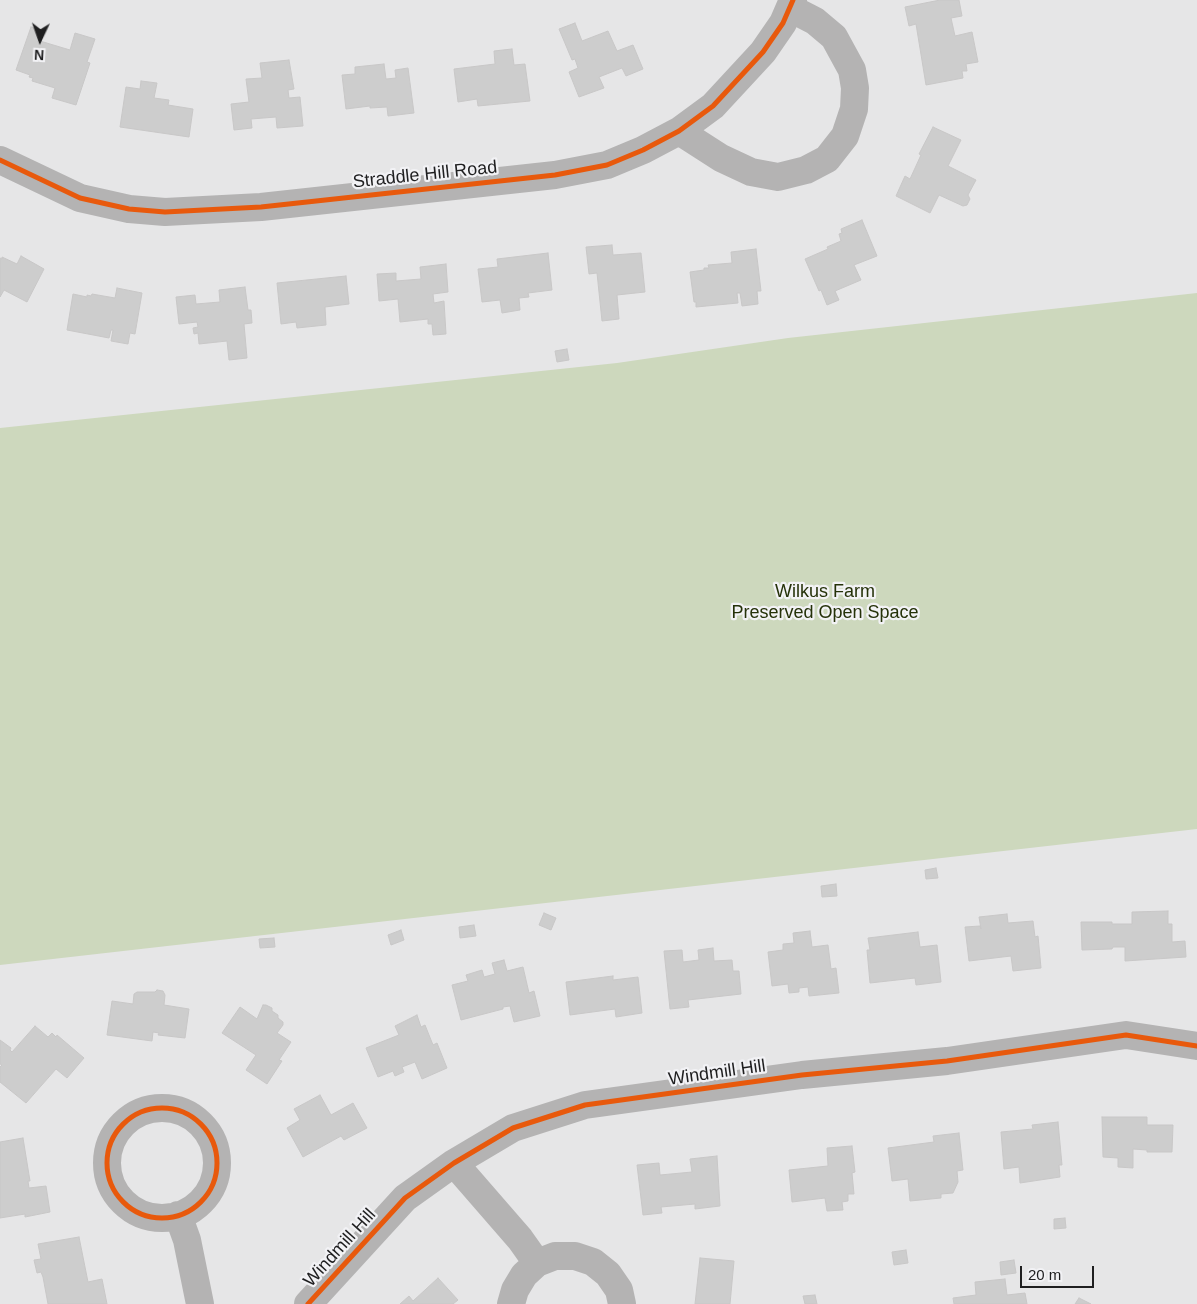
<!DOCTYPE html>
<style>
body{margin:0}
#map{position:relative;width:1197px;height:1304px;overflow:hidden;background:#e6e6e7;font-family:Helvetica,sans-serif}
canvas{display:block}
.north{position:absolute;left:15px;top:15px;width:50px;height:50px;-webkit-text-stroke:4px #f2f2f5;paint-order:stroke;rotate:183deg;font-size:14px;font-weight:700;line-height:20px;text-align:center;color:#1f1f20}
.north::after{content:'';display:block;margin:auto;width:18px;height:22px;background:#1f1f20;clip-path:polygon(50% 0,100% 100%,50% 72%,0 100%)}
.scale{position:absolute;left:1020px;top:1266px;width:74px;height:22px;box-sizing:border-box;border:2px solid #1f1f20;border-top:0;padding-left:6px;font-size:15px;line-height:18px;white-space:nowrap;color:#1f1f20;-webkit-text-stroke:4px #f2f2f5;paint-order:stroke}
</style>
<div id="map">
<canvas width="1197" height="1304"></canvas>
<div class="north">N</div>
<div class="scale">20 m</div>
</div>
<script>
const g = document.querySelector('canvas').getContext('2d');
g.lineJoin = 'round';
function paint(path, color) {
  g.fillStyle = color;
  g.fill(path, 'evenodd');
}
function toPath(rows) {
  const path = new Path2D();
  for (const r of rows) {
    if (r.length === 3) {
      path.moveTo(r[0] + r[2], r[1]);
      path.arc(r[0], r[1], r[2], 0, 2 * Math.PI);
      continue;
    }
    path.moveTo(r[0], r[1]);
    for (let i = 2; i < r.length; i += 2) path.lineTo(r[i], r[i + 1]);
  }
  return path;
}
function trace(path, color, width, dash) {
  g.strokeStyle = color;
  g.lineWidth = width;
  g.lineCap = dash ? 'butt' : 'round';
  g.setLineDash(dash || []);
  g.stroke(path);
}
function write(font, color, halo, rows, align = 'center') {
  g.font = font + ' Helvetica,sans-serif';
  g.lineWidth = 4.5;
  g.setLineDash([]);
  g.textBaseline = 'middle';
  g.strokeStyle = halo;
  g.fillStyle = color;
  for (const [text, x, y, turn = 0] of rows) {
    g.save();
    g.translate(x, y);
    g.rotate((+turn || 0) * Math.PI / 180);
    g.textAlign = isNaN(turn) ? turn : align;
    if (halo) g.strokeText(text, 0, 0);
    g.fillText(text, 0, 0);
    g.restore();
  }
}
const green = toPath([
 [1197,293,1197,829,0,965,0,428,617,363,788,338]
]);
const building = toPath([
 [940,0,959,0,962,16,951,18,955,36,972,32,978,62,966,64,967,71,962,71,963,78,926,85,916,24,909,26,905,7,940,0],
 [575,23,582,41,608,31,617,51,633,45,643,69,626,76,622,68,599,77,604,88,579,97,569,72,578,68,575,59,572,60,559,29,575,23],
 [31,27,44,31,40,41,70,50,75,33,95,39,87,62,90,63,76,105,52,98,55,88,32,81,33,78,29,77,30,75,16,70,31,27],
 [512,49,514,65,525,64,530,101,478,106,477,99,458,102,454,69,495,64,494,51,512,49],
 [289,60,294,89,288,90,289,98,300,97,303,126,277,128,276,117,251,119,252,128,234,130,231,104,249,102,246,79,262,78,260,63,289,60],
 [384,64,386,79,396,78,395,70,408,68,414,113,388,116,387,107,370,108,370,106,346,109,342,75,355,74,355,67,384,64],
 [141,81,157,83,154,98,169,100,168,105,193,109,189,137,120,127,126,87,140,89,141,81],
 [933,127,961,140,948,166,976,180,968,195,970,199,967,205,963,206,939,195,930,213,896,196,905,176,910,179,921,155,919,154,933,127],
 [862,220,877,256,854,265,861,280,835,291,839,300,827,305,821,290,819,291,805,259,828,249,827,247,841,241,839,234,842,233,841,229,862,220],
 [612,245,613,255,641,253,645,292,617,295,619,319,602,321,597,273,589,274,586,247,612,245],
 [756,249,761,291,757,291,758,304,742,306,740,293,737,293,738,303,696,307,696,302,694,302,690,272,704,270,704,268,709,268,708,265,732,263,731,252,756,249],
 [548,253,552,290,528,293,529,297,519,298,520,310,502,313,500,300,482,302,478,269,498,267,497,259,548,253],
 [21,256,44,269,27,302,4,290,0,297,0,258,2,259,2,257,17,264,21,256],
 [446,264,448,292,433,294,434,303,444,301,446,334,433,335,432,324,428,324,428,319,400,322,398,299,379,301,377,274,396,273,396,281,421,279,420,267,446,264],
 [346,276,349,304,325,307,326,325,297,328,296,322,281,324,277,283,346,276],
 [245,287,248,310,251,310,252,323,244,324,247,358,229,360,227,341,199,344,198,333,194,334,193,328,198,327,197,322,179,324,176,297,195,295,196,304,220,302,219,290,245,287],
 [117,288,142,293,135,334,130,333,128,344,111,341,113,330,111,330,109,338,67,330,73,294,87,297,87,295,91,296,92,294,115,298,117,288],
 [567,349,569,360,557,362,555,351,567,349],
 [936,868,938,878,926,879,925,870,936,868],
 [836,884,837,896,822,897,821,886,836,884],
 [1168,911,1168,924,1172,924,1172,942,1185,941,1186,957,1125,961,1125,947,1113,947,1112,949,1082,950,1081,922,1112,922,1112,924,1132,924,1132,912,1168,911],
 [544,913,556,918,551,930,539,925,544,913],
 [1007,914,1008,923,1033,921,1035,937,1038,936,1041,968,1013,971,1011,956,969,961,965,927,980,926,981,929,979,917,1007,914],
 [474,925,476,936,460,938,459,927,474,925],
 [401,930,404,940,391,945,388,935,401,930],
 [810,931,812,947,828,945,831,969,836,968,839,993,809,996,808,987,799,988,799,992,789,993,788,984,772,986,768,952,783,950,783,944,794,943,793,933,810,931],
 [918,932,920,947,937,945,941,982,916,985,915,978,870,983,867,950,870,950,868,938,918,932],
 [274,938,275,947,260,948,259,939,274,938],
 [713,948,714,961,732,960,733,971,739,971,741,994,688,1000,689,1007,670,1009,664,951,682,950,683,962,699,960,698,950,713,948],
 [504,960,507,971,523,967,529,993,534,991,540,1016,514,1022,510,1006,503,1007,503,1009,461,1020,452,985,468,981,466,975,482,970,484,977,495,974,492,963,504,960],
 [613,976,613,980,638,977,642,1013,616,1017,615,1009,570,1015,566,982,613,976],
 [157,990,163,991,165,995,164,1005,189,1009,185,1038,158,1035,159,1033,153,1032,152,1041,107,1035,112,1001,133,1004,134,994,137,992,155,992,157,990],
 [263,1005,266,1005,272,1008,272,1011,278,1015,278,1018,283,1022,283,1025,277,1033,291,1042,279,1060,282,1061,267,1084,246,1070,256,1055,222,1033,240,1007,257,1019,263,1005],
 [417,1015,421,1027,425,1025,433,1045,437,1043,447,1068,422,1079,415,1062,402,1067,404,1072,395,1076,393,1071,378,1077,366,1048,399,1035,395,1026,417,1015],
 [35,1026,48,1037,52,1033,56,1037,57,1035,84,1058,67,1078,56,1069,26,1103,0,1082,0,1067,2,1065,0,1064,0,1040,11,1048,10,1050,12,1052,35,1026],
 [320,1095,331,1115,353,1103,367,1128,344,1140,341,1136,303,1157,287,1128,300,1120,294,1109,320,1095],
 [1102,1117,1147,1117,1147,1125,1173,1125,1172,1152,1147,1152,1147,1150,1133,1149,1133,1168,1118,1167,1118,1158,1103,1157,1102,1117],
 [1058,1122,1062,1165,1059,1165,1060,1177,1020,1183,1019,1167,1004,1169,1001,1132,1033,1129,1032,1125,1058,1122],
 [959,1133,963,1170,957,1171,958,1182,953,1193,941,1194,941,1198,910,1201,908,1179,892,1181,888,1148,934,1142,933,1136,959,1133],
 [23,1138,30,1181,28,1181,29,1188,46,1186,50,1212,25,1217,25,1214,0,1218,0,1142,23,1138],
 [852,1146,855,1172,852,1173,854,1194,848,1194,848,1201,842,1202,843,1210,827,1211,825,1198,792,1202,789,1170,828,1166,827,1148,852,1146],
 [717,1156,720,1206,695,1209,695,1204,661,1207,662,1213,643,1215,637,1165,659,1163,660,1175,692,1172,690,1159,717,1156],
 [1065,1218,1066,1228,1054,1229,1054,1219,1065,1218],
 [79,1237,88,1282,102,1279,107,1304,48,1304,43,1277,41,1272,37,1273,34,1260,41,1259,38,1244,79,1237],
 [906,1250,908,1263,894,1265,892,1252,906,1250],
 [700,1258,734,1261,730,1304,695,1304,700,1258],
 [1014,1260,1016,1273,1001,1275,1000,1262,1014,1260],
 [438,1278,458,1300,453,1304,400,1304,409,1296,413,1301,438,1278],
 [1005,1279,1007,1295,1025,1293,1027,1304,954,1304,953,1298,976,1295,975,1282,1005,1279],
 [815,1295,817,1304,805,1304,803,1296,815,1295],
 [1079,1298,1091,1304,1075,1304,1079,1298]
]);
const minor = toPath([
 [679,131,721,158,751,172,778,177,806,170,827,159,845,136,854,109,855,88,852,70,834,37,815,21,790,8],
 [0,160,80,198,129,209,165,212,261,207,555,175,607,165,643,150,679,131,713,106,763,52,783,23,793,0],
 [162,1163,55],
 [454,1163,520,1239,537,1263],
 [178,1215,187,1240,200,1304],
 [308,1304,405,1198,454,1163,513,1128,585,1105,802,1075,947,1061,1126,1035,1197,1046],
 [511,1304,515,1290,524,1275,537,1263,555,1256,575,1256,593,1262,608,1274,619,1290,622,1304]
]);
const cycleway = toPath([
 [0,160,80,198,129,209,165,212,261,207,555,175,607,165,643,150,679,131,713,106,763,52,783,23,793,0],
 [162,1163,55],
 [308,1304,405,1198,454,1163,513,1128,585,1105,802,1075,947,1061,1126,1035,1197,1046]
]);
const streetNames = [
 ["Straddle Hill Road",425,175,-6],
 ["Windmill Hill",717,1073,-8],
 ["Windmill Hill",340,1248,-48]
];
const parkNames = [
 ["Wilkus Farm",825,592],
 ["Preserved Open Space",825,613]
];
paint(green, '#cdd8bd');
paint(building, '#cdcdcd');
trace(building, '#c8c7c7', 1);
trace(minor, '#b4b3b3', 28);
trace(cycleway, '#e8590c', 5);
write('18px', '#1f1f20', '#f2f2f5', streetNames);
write('18px', '#253209', '#f2f2f5', parkNames);
</script>
